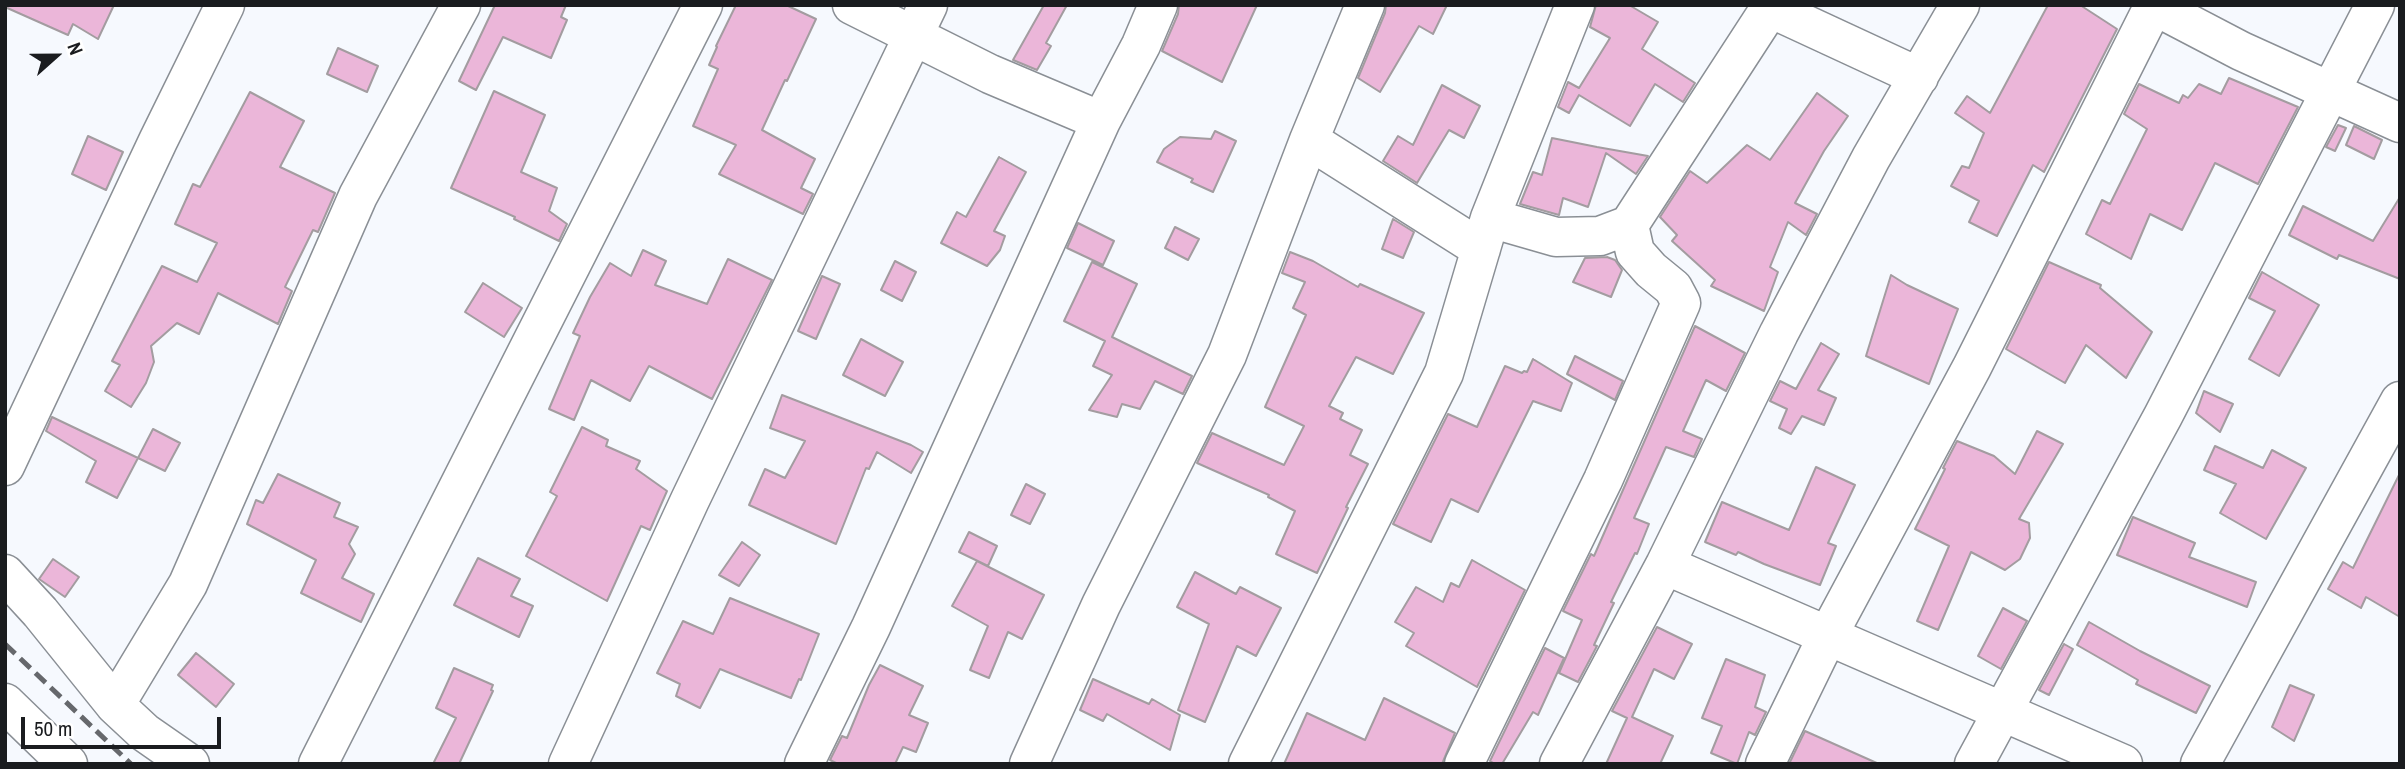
<!DOCTYPE html>
<style>
body{margin:0}
#map{position:relative;width:2405px;height:769px;overflow:hidden;background:#f6f9fe;font-family:"Archivo Narrow",sans-serif}
canvas{display:block}
.frame{position:absolute;inset:0;border:7px solid #1a1c1f;pointer-events:none}
.north{position:absolute;left:21px;top:21px;width:70px;height:70px;-webkit-text-stroke:5px #fff;paint-order:stroke;rotate:69deg;font-size:19px;font-weight:700;line-height:28px;text-align:center;color:#1a1c1f}
.north::after{content:'';display:block;margin:auto;width:24px;height:32px;background:#1a1c1f;clip-path:polygon(50% 0,100% 100%,50% 72%,0 100%)}
.scale{position:absolute;left:21px;top:717px;width:200px;height:32px;box-sizing:border-box;border:4px solid #1a1c1f;border-top:0;padding-left:9px;font-size:21px;line-height:24px;white-space:nowrap;color:#1a1c1f;-webkit-text-stroke:5px #fff;paint-order:stroke}
</style>
<div id="map">
<canvas width="2405" height="769"></canvas>
<div class="frame"></div>
<div class="north">N</div>
<div class="scale">50 m</div>
</div>
<script>
const g = document.querySelector('canvas').getContext('2d');
g.lineJoin = 'round';
function paint(path, color) {
  g.fillStyle = color;
  g.fill(path, 'evenodd');
}
function toPath(rows) {
  const path = new Path2D();
  for (const r of rows) {
    path.moveTo(r[0], r[1]);
    for (let i = 2; i < r.length; i += 2) path.lineTo(r[i], r[i + 1]);
  }
  return path;
}
function trace(path, color, width, dash) {
  g.strokeStyle = color;
  g.lineWidth = width;
  g.lineCap = dash ? 'butt' : 'round';
  g.setLineDash(dash || []);
  g.stroke(path);
}
const building = toPath([
 [5,5,114,5,98,39,73,24,68,35,5,7,5,5],
 [495,5,566,5,561,17,567,20,551,58,503,37,476,90,459,81,495,5],
 [736,5,786,5,816,19,787,81,785,80,762,130,815,159,801,188,813,194,803,214,719,174,736,145,693,126,718,69,709,65,717,47,716,46,736,5],
 [1044,5,1067,5,1046,43,1051,46,1037,70,1013,60,1044,5],
 [1179,5,1257,5,1222,82,1162,51,1178,14,1179,5],
 [1386,5,1447,5,1433,34,1419,26,1380,92,1358,78,1385,13,1386,5],
 [1596,5,1629,5,1658,22,1642,49,1695,83,1683,102,1655,84,1630,126,1579,95,1569,113,1558,107,1568,82,1579,88,1610,38,1590,27,1596,5],
 [2048,5,2080,5,2117,29,2044,172,2033,165,1997,236,1969,222,1979,201,1951,186,1962,166,1969,168,1984,133,1955,113,1967,96,1990,113,2048,5],
 [338,48,378,66,367,92,327,74,338,48],
 [2229,78,2298,107,2258,184,2215,163,2182,230,2150,214,2131,259,2086,234,2102,200,2110,204,2147,129,2124,114,2139,84,2179,103,2183,95,2188,98,2199,84,2221,94,2229,78],
 [1442,85,1480,106,1464,138,1449,130,1417,183,1383,161,1398,136,1413,145,1442,85],
 [494,91,545,115,521,172,557,188,549,211,567,224,559,241,514,219,515,217,451,188,494,91],
 [250,92,304,121,280,167,335,193,318,232,313,230,285,287,292,291,278,324,218,293,199,334,177,323,151,346,154,362,146,383,131,407,105,391,120,365,112,361,162,266,197,282,217,243,175,224,193,184,200,187,250,92],
 [1817,93,1848,116,1824,151,1795,203,1817,214,1806,235,1788,222,1770,267,1778,272,1764,311,1711,286,1715,280,1672,241,1677,235,1660,217,1690,171,1707,183,1747,145,1770,160,1817,93],
 [2338,125,2346,128,2335,151,2326,147,2338,125],
 [2354,126,2382,140,2374,159,2346,145,2354,126],
 [1215,131,1236,141,1213,192,1191,182,1193,179,1157,162,1164,149,1180,137,1211,139,1215,131],
 [88,136,123,152,106,190,72,174,88,136],
 [1552,138,1597,147,1648,156,1636,174,1606,153,1588,207,1563,198,1559,215,1520,204,1533,172,1542,175,1552,138],
 [999,157,1026,172,994,231,1005,236,1000,250,987,266,941,243,957,212,966,217,999,157],
 [2400,197,2400,279,2339,255,2337,259,2289,235,2303,206,2373,241,2400,197],
 [1393,219,1414,232,1403,258,1382,249,1393,219],
 [1078,223,1114,241,1103,265,1067,248,1078,223],
 [1175,227,1199,239,1188,260,1165,248,1175,227],
 [643,250,666,261,655,285,707,304,728,259,772,280,712,399,649,366,630,401,591,380,574,420,549,409,580,336,573,333,590,297,610,263,631,276,643,250],
 [1290,252,1313,261,1358,287,1360,284,1424,313,1393,374,1356,357,1329,406,1343,413,1340,419,1362,430,1350,455,1368,464,1346,507,1348,508,1317,573,1276,554,1295,511,1268,497,1269,495,1197,463,1212,433,1284,465,1304,426,1265,407,1306,315,1293,308,1305,282,1282,273,1290,252],
 [1607,257,1615,260,1622,270,1611,297,1573,282,1585,258,1607,257],
 [895,261,916,272,902,301,881,290,895,261],
 [1092,262,1137,284,1112,337,1192,376,1183,394,1155,381,1140,409,1122,404,1117,417,1089,410,1112,375,1093,366,1105,341,1064,321,1092,262],
 [2049,262,2101,285,2100,288,2152,332,2126,378,2086,345,2065,383,2006,349,2049,262],
 [2262,272,2319,305,2279,376,2249,359,2275,311,2249,298,2262,272],
 [1891,275,1907,285,1958,309,1929,384,1866,356,1891,275],
 [822,276,840,284,816,339,798,331,822,276],
 [483,283,522,308,504,337,465,312,483,283],
 [1695,326,1745,353,1726,391,1706,380,1683,431,1702,439,1694,457,1666,447,1634,518,1649,524,1637,554,1635,553,1611,602,1614,603,1594,645,1597,646,1578,682,1559,673,1582,620,1563,611,1591,554,1594,556,1695,326],
 [861,339,903,362,885,396,843,375,861,339],
 [1821,343,1839,354,1818,390,1836,398,1824,425,1802,416,1791,434,1779,428,1787,409,1770,401,1780,381,1796,389,1821,343],
 [1575,356,1623,381,1615,400,1567,374,1575,356],
 [1533,359,1572,383,1561,411,1533,401,1478,512,1451,499,1431,542,1393,524,1448,414,1477,427,1505,366,1522,373,1524,371,1527,372,1533,359],
 [2204,391,2233,404,2220,432,2196,413,2204,391],
 [782,395,911,445,923,452,911,473,877,452,869,469,866,468,836,544,749,505,765,469,785,478,805,441,770,428,782,395],
 [52,417,138,458,117,498,86,482,96,461,46,431,52,417],
 [582,427,608,440,606,446,640,461,636,469,667,491,650,530,641,526,607,601,526,556,557,496,550,492,582,427],
 [153,429,180,443,165,471,138,458,153,429],
 [2037,431,2063,444,2019,519,2029,523,2030,538,2020,559,2005,570,1971,552,1938,630,1917,621,1949,546,1915,529,1945,469,1943,468,1957,441,1994,456,2015,474,2037,431],
 [2215,446,2263,468,2272,450,2306,468,2266,539,2220,513,2236,484,2204,470,2215,446],
 [1816,467,1855,485,1828,543,1836,546,1820,585,1764,564,1738,552,1736,555,1705,542,1722,502,1789,530,1816,467],
 [2400,473,2400,617,2366,597,2361,608,2328,589,2343,562,2353,568,2400,473],
 [278,474,340,503,334,517,358,527,349,544,355,554,342,578,374,594,361,622,301,593,316,560,247,524,256,500,263,503,278,474],
 [1026,484,1045,494,1030,524,1011,515,1026,484],
 [2133,517,2195,543,2189,557,2256,582,2247,607,2117,555,2133,517],
 [969,532,997,546,988,566,959,552,969,532],
 [742,542,760,555,739,586,719,575,742,542],
 [478,558,520,579,511,596,533,606,519,637,454,605,478,558],
 [53,559,79,577,65,597,39,579,53,559],
 [1472,560,1525,590,1477,687,1406,646,1414,633,1395,622,1416,587,1443,602,1451,583,1459,587,1472,560],
 [977,561,1044,595,1022,639,1008,632,989,678,970,670,988,626,952,606,977,561],
 [1195,572,1236,594,1240,587,1281,608,1256,656,1237,646,1205,722,1178,710,1209,624,1177,607,1195,572],
 [730,598,819,634,801,680,799,679,791,698,720,669,700,708,676,696,680,684,657,673,683,621,713,634,730,598],
 [2003,608,2027,621,2001,669,1978,656,2003,608],
 [2089,622,2140,651,2210,686,2196,713,2136,684,2138,680,2077,645,2089,622],
 [1657,627,1692,644,1674,679,1654,669,1632,717,1673,736,1660,764,1606,764,1627,718,1612,711,1657,627],
 [2064,644,2073,649,2049,695,2039,690,2064,644],
 [1545,648,1564,658,1538,715,1533,712,1502,764,1495,764,1490,761,1545,648],
 [196,653,234,684,216,707,178,675,196,653],
 [1726,659,1765,675,1755,707,1766,712,1755,735,1749,732,1737,764,1711,753,1722,726,1702,718,1726,659],
 [880,665,923,686,909,715,928,723,916,752,903,747,895,764,838,764,830,760,842,736,847,738,869,685,880,665],
 [454,668,493,685,491,690,493,691,459,764,433,764,456,718,436,708,454,668],
 [1093,679,1149,704,1152,699,1180,715,1170,750,1107,714,1103,721,1080,710,1093,679],
 [2290,685,2314,695,2294,741,2272,727,2290,685],
 [1384,698,1455,733,1442,764,1284,764,1307,713,1365,740,1384,698],
 [1805,731,1879,764,1789,764,1805,731]
]);
const minor = toPath([
 [852,5,990,74,1101,121],
 [2153,5,2241,51,2400,123],
 [1770,8,1919,77],
 [1309,140,1481,249],
 [1490,218,1556,237,1600,236,1629,225,1772,5],
 [5,466,158,141,225,5],
 [1665,565,2123,764],
 [5,574,40,612,115,705,144,732,190,764],
 [5,703,68,764],
 [115,705,188,584,358,196,461,5],
 [318,764,703,5],
 [568,764,690,500,928,5],
 [804,764,871,627,1101,121,1141,45,1158,5],
 [1029,764,1101,605,1227,355,1309,140,1365,5],
 [1248,764,1444,373,1490,218,1575,5],
 [1464,764,1603,480,1681,303,1673,288,1651,270,1635,252,1629,225],
 [1559,764,1665,565,1779,333,1871,158,1960,5],
 [1765,764,1827,637,1972,367,2154,5],
 [1974,764,2163,416,2375,5],
 [2200,764,2400,401]
]);
const rail = toPath([
 [5,644,131,764]
]);
paint(building, '#ebb6d9');
trace(building, '#a39ca0', 2);
trace(minor, '#8a8f95', 41);
trace(minor, '#fff', 38);
trace(rail, '#66686c', 5, [14, 7]);
</script>
